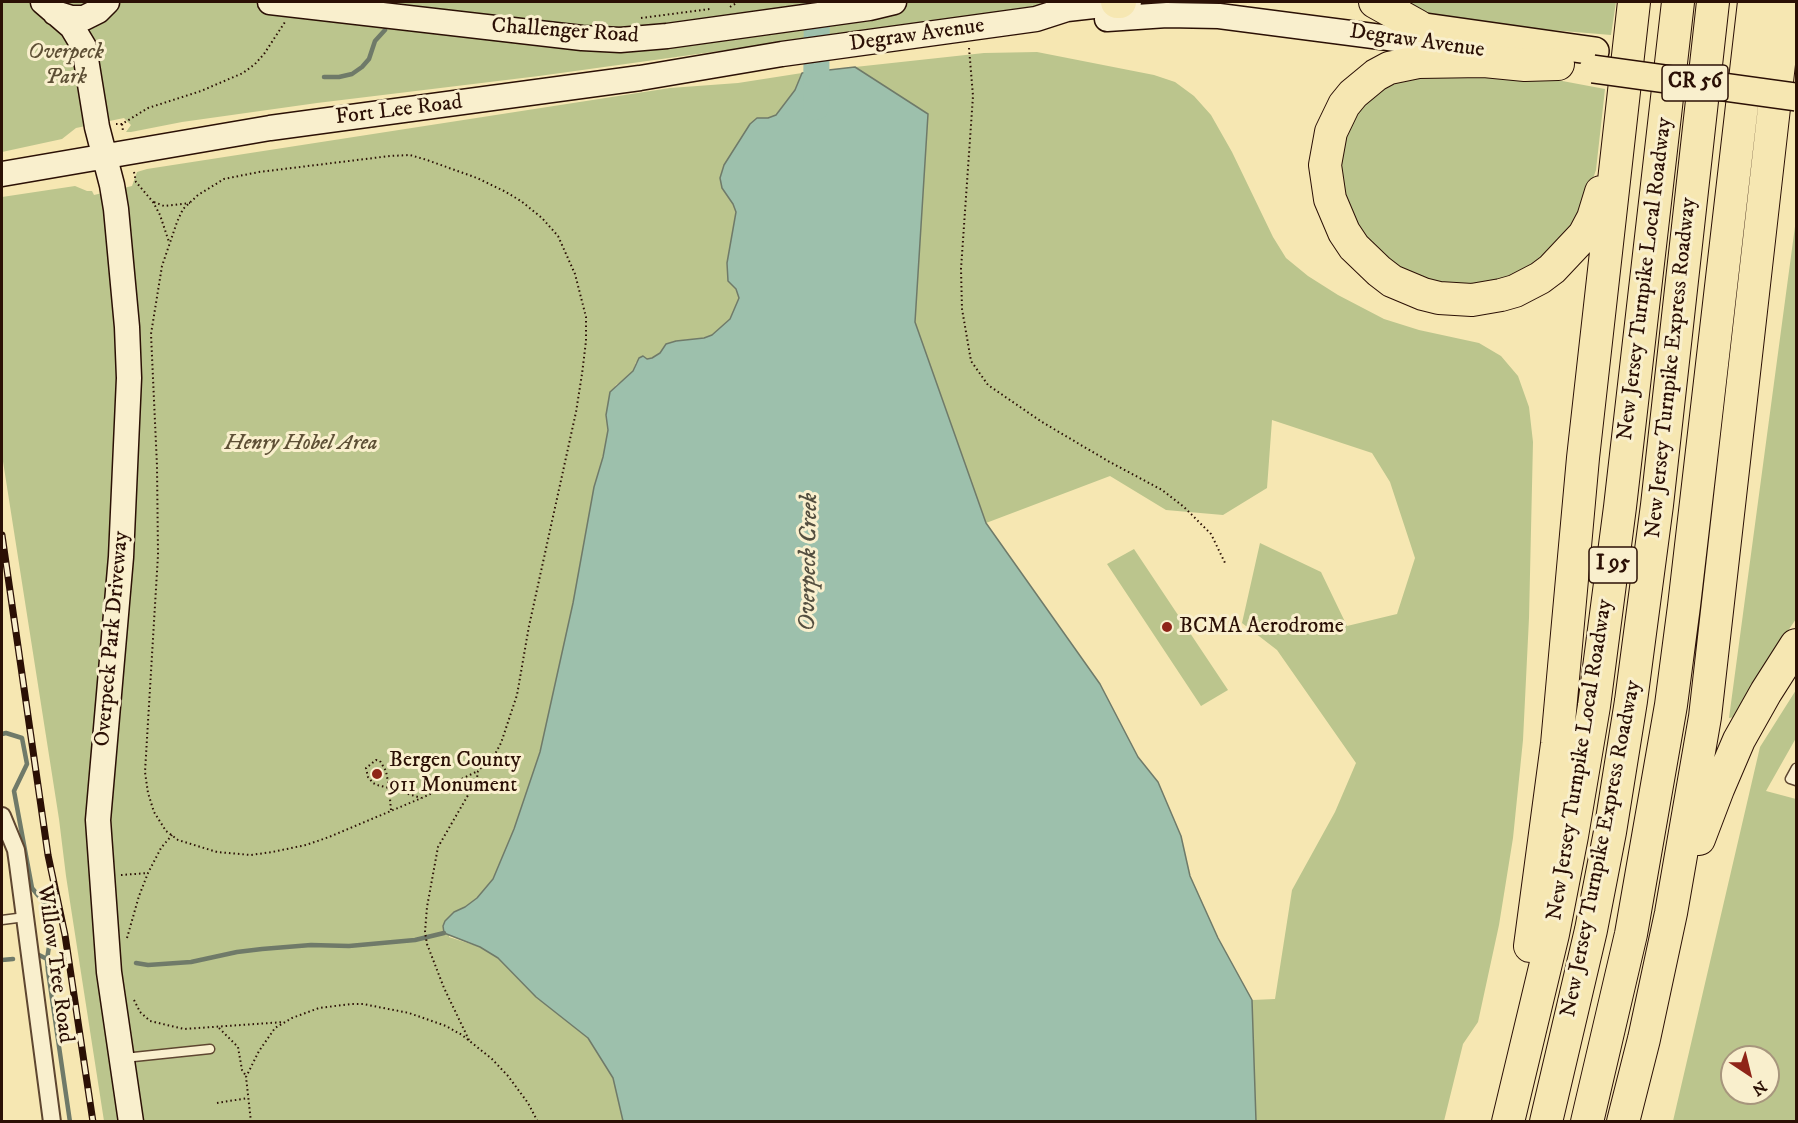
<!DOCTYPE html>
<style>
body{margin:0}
#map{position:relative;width:1798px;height:1123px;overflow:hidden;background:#f6e7b2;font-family:"IM FELL DW Pica",serif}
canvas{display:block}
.frame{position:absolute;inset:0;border:3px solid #2b1005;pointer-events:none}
.north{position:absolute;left:1720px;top:1045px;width:60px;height:60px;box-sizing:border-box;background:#f9efcd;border:2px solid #a7967d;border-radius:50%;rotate:145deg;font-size:16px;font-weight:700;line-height:24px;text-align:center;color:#2b1005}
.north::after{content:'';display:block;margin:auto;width:21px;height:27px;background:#8f2418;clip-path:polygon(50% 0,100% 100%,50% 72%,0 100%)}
</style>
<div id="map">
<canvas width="1798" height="1123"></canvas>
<div class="frame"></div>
<div class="north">N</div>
</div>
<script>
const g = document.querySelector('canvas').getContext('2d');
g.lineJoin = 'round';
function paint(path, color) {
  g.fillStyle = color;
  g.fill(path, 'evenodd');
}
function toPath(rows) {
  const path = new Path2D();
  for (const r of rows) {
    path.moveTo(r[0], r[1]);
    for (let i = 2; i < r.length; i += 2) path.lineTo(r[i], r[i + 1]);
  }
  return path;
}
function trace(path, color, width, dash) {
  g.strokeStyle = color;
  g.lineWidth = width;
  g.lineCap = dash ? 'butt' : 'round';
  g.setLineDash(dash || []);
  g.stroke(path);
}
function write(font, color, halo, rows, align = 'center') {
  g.font = font + ' "IM FELL DW Pica",serif';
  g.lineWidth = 6;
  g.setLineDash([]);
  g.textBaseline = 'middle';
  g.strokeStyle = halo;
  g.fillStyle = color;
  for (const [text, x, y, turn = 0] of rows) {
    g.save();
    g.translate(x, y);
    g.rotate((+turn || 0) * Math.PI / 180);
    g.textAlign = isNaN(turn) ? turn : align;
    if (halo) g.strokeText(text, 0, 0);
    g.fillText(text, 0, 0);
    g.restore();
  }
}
const green = toPath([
 [2,2,760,3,1042,2,1037,7,539,76,317,103,182,122,131,132,126,132,131,125,124,118,76,128,62,139,2,152],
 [1398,2,1616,2,1611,35,1455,22,1404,7],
 [1037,52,1154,75,1175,82,1194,96,1211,115,1232,152,1273,237,1286,258,1308,276,1338,295,1384,319,1419,330,1479,343,1501,356,1518,376,1529,407,1533,442,1529,618,1523,740,1513,838,1499,925,1478,1022,1463,1044,1444,1121,1256,1121,1252,1000,1275,999,1292,890,1335,812,1356,763,1277,650,1242,623,1260,543,1321,572,1347,626,1397,614,1415,558,1390,482,1372,453,1272,420,1267,488,1223,515,1166,510,1110,476,986,523,915,322,928,114,855,67,984,53],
 [802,73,795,90,776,115,768,118,757,118,724,165,720,178,722,188,733,204,736,212,727,263,728,281,737,289,739,298,730,319,712,335,704,338,675,341,666,344,660,353,652,358,636,362,633,371,625,379,616,385,608,400,608,430,603,457,594,487,573,603,540,752,514,829,493,879,477,898,465,907,454,912,449,937,480,947,498,958,536,997,588,1038,613,1078,623,1121,104,1121,66,876,59,819,2,455,2,197,75,186,87,191,92,191,94,195,132,186,137,172,147,169,670,88,738,83],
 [1402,74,1541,77,1605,89,1596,170,1577,225,1533,268,1467,291,1409,278,1365,243,1344,204,1335,164,1353,107],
 [1796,219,1796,619,1777,647,1745,715,1729,718],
 [1134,549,1228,690,1201,706,1107,564],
 [1796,690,1796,738,1766,791,1796,799,1796,1121,1673,1121,1760,747],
 [1732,1057,1768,1057,1768,1093,1732,1093]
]);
const water = toPath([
 [855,67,928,114,915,322,986,523,1100,684,1138,757,1158,782,1181,836,1190,876,1218,938,1252,1000,1256,1121,623,1121,613,1078,588,1038,536,997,498,958,480,947,444,933,443,926,445,921,454,912,465,907,477,898,493,879,514,829,540,752,573,603,594,487,603,457,608,430,606,415,610,392,633,371,639,358,643,356,647,359,652,358,660,353,666,344,676,341,704,338,712,335,730,319,739,298,736,289,728,281,727,263,736,212,733,204,722,188,720,178,724,165,750,124,757,118,768,118,776,115,795,90,802,73,855,67]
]);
const stream = toPath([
 [324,77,339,77,352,74,362,67,369,59,375,41,385,30],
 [2,734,6,733,22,738,27,764,14,791,32,888,46,905,53,918,47,960,48,971,70,1122],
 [39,955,53,962],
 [2,960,13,959],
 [136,963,148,965,191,962,237,952,262,949,311,945,349,946,415,940,444,933]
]);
const river = toPath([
 [816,107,817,2]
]);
const path = toPath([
 [730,7,738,2],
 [641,18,710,9],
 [969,48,973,96,961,269,962,309,971,361,988,385,1042,422,1108,461,1162,490,1184,507,1211,534,1226,565],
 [116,124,122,124,148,108,201,91,243,73,255,64,264,54,285,22],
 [122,124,123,131],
 [134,172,136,182,153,202,160,215,169,242],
 [154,202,164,206,190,203],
 [391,810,389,788,388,782,386,771,380,761,376,760,366,768,368,777,373,783,377,785,389,788,421,798],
 [121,875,148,873],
 [127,938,139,896,148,873,161,848,172,835],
 [134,1000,140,1012,150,1021,184,1029,284,1022],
 [219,1028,238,1047,242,1070,246,1076],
 [469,1040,444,988,427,944,425,932,427,907,438,847,471,790,477,778,478,771,495,754,501,743,517,695,529,626,576,412,582,374,586,341,586,317,575,274,558,236,542,218,521,201,504,191,477,178,427,160,410,155,390,156,259,172,224,179,198,195,183,209,177,222,162,266,151,334,157,466,158,555,145,772,148,793,154,812,166,831,178,840,217,852,251,855,272,852,306,845,329,837,424,797,478,771],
 [217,1103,248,1098],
 [251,1122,246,1077,259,1051,275,1028,292,1018,319,1008,351,1004,363,1004,409,1013,446,1026,462,1035,492,1059,508,1076,528,1103,538,1122]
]);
const lane = toPath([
 [1796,768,1790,779,1796,781],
 [2,920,25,917],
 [124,1058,210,1049]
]);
const street = toPath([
 [2,816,16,850,18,864,52,1122]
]);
const secondary = toPath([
 [43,2,72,27,84,47,97,127,112,185,116,209,127,327,129,378,121,557,98,820,109,972,131,1122],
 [270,2,582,38,620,40,667,36,869,8,894,2],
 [55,13,71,18,84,18,98,11,107,2],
 [1107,19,1167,15,1219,16,1481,50],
 [2,174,270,128,640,78,782,54,1036,19,1067,9,1129,2]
]);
const primary = toPath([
 [1418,26,1595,51]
]);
const highway = toPath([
 [1117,2,1120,2],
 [1375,2,1418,26],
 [1558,64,1525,65,1484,61,1418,62,1389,68,1376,75,1353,94,1344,105,1331,132,1325,165,1330,199,1344,232,1354,247,1379,271,1392,281,1423,294,1439,298,1472,300,1501,295,1515,291,1540,278,1552,269,1584,235,1593,218,1601,192],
 [1699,839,1718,789,1739,740,1766,692,1796,645],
 [1530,946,1557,744,1583,458,1634,2],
 [1508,1122,1553,934,1572,836,1594,706,1620,507,1678,2],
 [1546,1122,1591,930,1610,832,1631,701,1657,505,1713,2],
 [1587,1122,1631,934,1671,705,1684,606,1754,2],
 [1623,1122,1644,1039,1671,913,1705,717,1786,2]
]);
const rail = toPath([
 [2,535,48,855,65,935,93,1122]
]);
const primaryBridge = toPath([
 [1593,69,1796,97]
]);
const markers = [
 [1167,627,6,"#8f2418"],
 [377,774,6,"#8f2418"]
];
const shields = [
 [1695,83,66],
 [1613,565,48]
];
const shieldNames = [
 ["CR 56",1695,83],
 ["I 95",1613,565]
];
const streetNames = [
 ["Challenger Road",565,32,4],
 ["Degraw Avenue",917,36,-8],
 ["Degraw Avenue",1417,42,8],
 ["Fort Lee Road",399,111,-7],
 ["New Jersey Turnpike Local Roadway",1646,279,-83],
 ["New Jersey Turnpike Express Roadway",1672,368,-84],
 ["Overpeck Park Driveway",113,639,-85],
 ["New Jersey Turnpike Local Roadway",1581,760,-81],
 ["New Jersey Turnpike Express Roadway",1602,849,-79],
 ["Willow Tree Road",54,964,82]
];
const parkNames = [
 ["Overpeck",66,53],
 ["Park",66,78],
 ["Henry Hobel Area",301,444]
];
const poiNames = [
 ["BCMA Aerodrome",1179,627],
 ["Bergen County",389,761],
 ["911 Monument",389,786]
];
const waterNames = [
 ["Overpeck Creek",810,562,-89]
];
paint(green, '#bbc58d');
paint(water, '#9dc0ac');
trace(water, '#6f7a69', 1.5);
trace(stream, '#6f7a69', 4.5);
trace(river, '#9dc0ac', 26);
trace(lane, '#5e4630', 11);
trace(street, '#5e4630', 20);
trace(secondary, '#2b1005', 27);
trace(primary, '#2b1005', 30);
trace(highway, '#2b1005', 34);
trace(path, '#2b1005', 2, [1.5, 3]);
trace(lane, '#f9efcd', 8);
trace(street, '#f9efcd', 16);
trace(secondary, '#f9efcd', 24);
trace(primary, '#f6e7b2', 27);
trace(highway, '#f6e7b2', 32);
trace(rail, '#2b1005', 7);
trace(rail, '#f9efcd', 4.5, [14]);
trace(primaryBridge, '#2b1005', 30, []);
trace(primaryBridge, '#f6e7b2', 27);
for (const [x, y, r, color] of markers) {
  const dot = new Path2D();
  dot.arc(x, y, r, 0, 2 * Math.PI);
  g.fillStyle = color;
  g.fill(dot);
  trace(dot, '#f9efcd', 2);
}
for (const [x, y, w] of shields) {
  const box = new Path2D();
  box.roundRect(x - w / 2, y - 18, w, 36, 4.5);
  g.fillStyle = '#f9efcd';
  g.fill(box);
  trace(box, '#2b1005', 1.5);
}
write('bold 21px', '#2b1005', null, shieldNames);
write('22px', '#2b1005', '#f9efcd', streetNames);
write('italic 22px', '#5d4f35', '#f9efcd', parkNames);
write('22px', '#2b1005', '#f9efcd', poiNames, 'left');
write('italic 24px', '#534e3f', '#f9efcd', waterNames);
</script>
